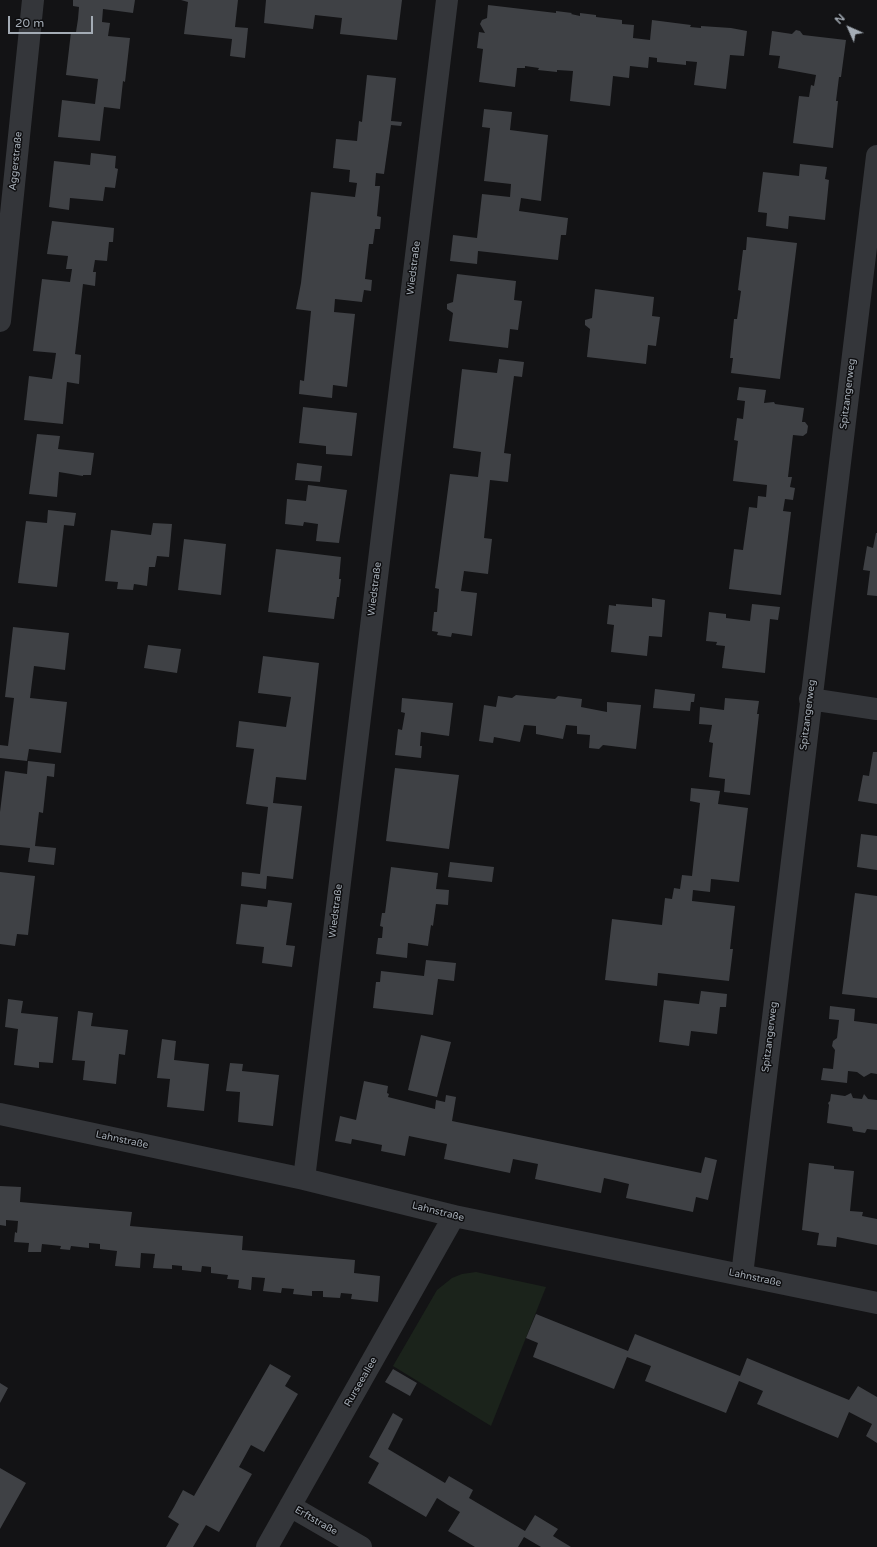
<!DOCTYPE html>
<meta charset="utf-8">
<style>
body{margin:0}
#map{position:relative;width:877px;height:1547px;overflow:hidden;background:#131315;font-family:"Varela Round",sans-serif}
canvas{display:block}
.north{position:absolute;left:829px;top:8px;width:40px;height:40px;-webkit-text-stroke:3px #0e0e10;paint-order:stroke;rotate:315deg;font-size:11px;font-weight:700;line-height:16px;text-align:center;color:#a4acb5}
.north::after{content:'';display:block;margin:auto;width:14px;height:18px;background:#a4acb5;clip-path:polygon(50% 0,100% 100%,50% 72%,0 100%)}
.scale{position:absolute;left:8px;top:16px;width:85px;height:18px;box-sizing:border-box;border:2px solid #a4acb5;border-top:0;padding-left:5px;font-size:12px;line-height:14px;white-space:nowrap;color:#a4acb5;-webkit-text-stroke:3px #0e0e10;paint-order:stroke}
</style>
<div id="map">
<canvas width="877" height="1547"></canvas>
<div class="north">N</div>
<div class="scale">20 m</div>
</div>
<script>
const g = document.querySelector('canvas').getContext('2d');
g.lineJoin = 'round';
function paint(path, color) {
  g.fillStyle = color;
  g.fill(path, 'evenodd');
}
function toPath(rows) {
  const path = new Path2D();
  for (const r of rows) {
    path.moveTo(r[0], r[1]);
    for (let i = 2; i < r.length; i += 2) path.lineTo(r[i], r[i + 1]);
  }
  return path;
}
function trace(path, color, width, dash) {
  g.strokeStyle = color;
  g.lineWidth = width;
  g.lineCap = dash ? 'butt' : 'round';
  g.setLineDash(dash || []);
  g.stroke(path);
}
function write(font, color, halo, rows, align = 'center') {
  g.font = font + ' "Varela Round",sans-serif';
  g.lineWidth = 3;
  g.setLineDash([]);
  g.textBaseline = 'middle';
  g.strokeStyle = halo;
  g.fillStyle = color;
  for (const [text, x, y, turn = 0] of rows) {
    g.save();
    g.translate(x, y);
    g.rotate((+turn || 0) * Math.PI / 180);
    g.textAlign = isNaN(turn) ? turn : align;
    if (halo) g.strokeText(text, 0, 0);
    g.fillText(text, 0, 0);
    g.restore();
  }
}
const green = toPath([
 [476,1272,546,1287,491,1426,393,1366,437,1290,452,1278,462,1274]
]);
const building = toPath([
 [73,0,135,0,133,13,103,9,102,22,110,23,108,36,130,38,125,82,123,81,120,109,104,107,100,141,58,137,62,100,95,104,98,79,66,75,71,32,76,32,78,19,79,7,73,6],
 [181,0,238,0,235,27,248,28,245,58,230,56,232,39,184,34,188,2],
 [266,0,402,0,397,40,340,34,342,18,315,15,313,29,264,23],
 [488,5,556,13,556,11,572,13,571,14,580,16,580,13,596,15,596,17,622,20,622,24,634,25,633,38,650,40,652,20,691,25,690,27,701,28,701,26,731,28,747,31,744,56,730,55,726,89,694,85,697,62,686,61,686,65,657,62,657,58,649,57,648,68,630,66,629,78,613,76,610,106,570,101,573,71,557,70,557,72,538,70,539,68,525,66,525,68,517,68,515,87,479,82,483,49,477,48,479,32,485,33,480,24,482,20,487,18],
 [796,30,800,31,803,35,846,40,841,77,839,77,836,101,838,101,833,148,793,143,799,96,809,97,811,85,814,86,816,75,778,68,780,56,769,55,772,31,792,34],
 [367,75,396,78,391,121,402,122,401,126,391,125,384,174,376,173,375,186,380,186,377,216,381,217,380,229,375,229,373,244,369,244,365,279,372,280,371,291,364,290,362,302,335,299,334,312,355,314,347,387,333,385,332,398,299,394,300,380,304,381,311,311,296,309,301,283,311,192,355,197,357,183,349,182,350,170,333,168,336,139,357,141,359,121,362,122],
 [484,109,512,112,510,130,548,135,541,201,521,198,519,211,568,218,566,235,561,235,558,260,478,251,477,264,450,261,453,235,477,238,482,194,510,197,511,184,484,181,490,128,482,127],
 [91,153,116,156,115,168,118,169,115,188,105,187,103,201,70,198,69,210,49,207,54,161,90,165],
 [800,164,827,167,825,179,829,180,825,220,789,216,788,229,766,226,767,213,758,212,763,172,799,176],
 [52,221,114,228,113,242,109,242,107,261,95,260,93,272,96,272,95,286,83,284,75,354,81,355,79,384,67,382,63,424,24,420,29,376,52,379,54,367,56,353,33,351,42,279,70,282,72,269,66,269,68,256,47,254],
 [747,237,797,243,780,379,731,373,733,358,730,358,734,319,737,319,741,291,738,290,743,250,746,250],
 [457,274,516,281,514,300,522,301,518,330,510,329,508,348,449,341,453,313,447,309,447,304,453,302],
 [595,289,654,297,652,316,660,317,656,346,648,345,646,364,587,357,590,329,585,325,585,320,592,318],
 [499,359,524,362,522,377,514,376,504,453,511,454,508,482,490,480,484,538,492,539,488,574,464,571,461,591,477,593,472,636,452,633,451,637,437,635,438,632,432,631,434,612,437,612,439,589,435,588,450,474,478,477,481,452,453,448,462,369,497,373],
 [739,387,766,390,764,403,774,402,775,404,804,408,802,422,805,422,808,426,807,433,803,436,793,435,788,477,792,477,790,487,795,488,793,500,785,499,783,511,791,512,781,595,729,589,734,549,743,550,749,507,757,508,758,496,766,497,767,485,733,481,738,441,734,440,737,418,743,419,745,401,737,400],
 [303,407,357,413,352,456,326,454,326,446,299,443],
 [37,434,60,436,58,449,94,453,91,475,83,475,83,476,59,472,57,497,29,494],
 [297,463,322,466,320,482,295,480],
 [308,485,347,490,339,543,316,541,318,524,304,522,303,526,285,524,287,499,306,501],
 [48,510,76,513,74,526,64,525,57,587,18,583,26,521,47,523],
 [153,523,172,524,169,557,157,556,155,567,149,567,147,586,134,584,133,590,117,589,118,582,105,581,111,530,151,535],
 [876,533,877,533,877,596,867,595,870,571,863,570,867,546,873,548],
 [184,539,226,544,221,595,178,590],
 [276,549,341,557,339,579,341,579,339,597,337,597,334,619,268,612],
 [652,598,665,600,662,637,649,636,647,656,611,652,614,625,607,624,609,605,616,606,616,604,652,607],
 [752,604,780,607,778,620,770,619,765,673,722,668,725,646,716,645,717,642,706,641,709,612,726,614,726,618,750,621],
 [13,627,69,633,65,670,34,666,30,698,67,702,61,753,29,749,27,761,0,758,0,745,8,746,14,698,5,697],
 [148,645,181,649,177,673,144,668],
 [263,656,319,663,306,780,276,777,273,803,302,806,293,879,267,876,266,889,241,886,242,872,260,874,268,807,246,804,254,749,236,747,239,721,286,727,291,697,258,693],
 [655,689,695,694,694,702,691,702,690,711,653,708],
 [516,695,555,699,558,696,582,699,581,707,607,712,607,702,641,705,636,749,603,745,599,749,589,748,590,735,577,734,577,726,566,725,563,739,536,734,536,726,524,725,520,742,494,737,493,743,479,741,484,705,496,707,498,696,512,698],
 [402,698,453,703,449,736,421,732,420,746,422,746,421,758,395,755,398,729,402,730,405,713,401,712],
 [725,698,759,701,757,714,759,714,750,795,724,792,725,779,709,777,713,743,709,742,712,725,699,724,700,707,724,710],
 [873,752,877,752,877,804,858,801,863,775,869,776],
 [28,761,55,764,54,777,47,776,43,813,39,812,35,846,56,848,54,865,28,862,30,848,0,845,0,812,5,771,27,774],
 [395,768,459,775,449,849,386,841],
 [691,788,720,791,718,804,748,808,739,882,711,879,710,892,693,890,692,901,735,906,730,949,733,949,729,981,658,973,657,986,605,980,612,919,662,925,665,898,672,899,674,888,680,889,682,875,692,876,700,803,690,801],
 [861,834,877,836,877,870,857,867],
 [450,862,494,867,492,882,448,877],
 [391,867,438,873,436,889,449,890,448,905,436,904,433,926,431,925,428,946,408,943,407,958,376,954,378,938,382,938,383,927,380,926,382,913,385,913],
 [0,872,35,876,28,935,17,934,15,946,0,944],
 [855,893,877,896,877,998,842,994],
 [268,900,292,903,286,945,295,946,292,967,262,963,264,947,236,944,241,904,267,907],
 [426,960,456,963,454,981,438,979,433,1015,373,1008,376,982,380,982,381,971,424,976],
 [701,991,727,994,726,1007,720,1007,717,1034,691,1031,689,1046,659,1042,664,1000,699,1004],
 [8,999,23,1001,21,1013,58,1017,53,1063,39,1062,39,1068,14,1065,18,1029,5,1027],
 [830,1006,855,1009,854,1021,877,1024,877,1074,871,1073,864,1077,857,1072,848,1071,847,1083,821,1080,823,1068,833,1069,835,1050,832,1046,833,1041,837,1038,839,1020,829,1019],
 [78,1011,93,1013,91,1026,128,1030,125,1055,119,1054,116,1084,83,1080,85,1061,72,1060],
 [421,1035,451,1042,437,1097,408,1090],
 [162,1039,176,1041,174,1060,209,1064,204,1111,167,1107,170,1079,157,1078],
 [230,1063,243,1064,242,1071,279,1075,273,1126,238,1122,240,1092,226,1091],
 [364,1081,388,1086,387,1093,389,1094,388,1097,435,1109,436,1100,445,1102,446,1095,456,1097,452,1121,701,1173,705,1157,717,1160,708,1200,696,1197,693,1212,626,1198,629,1184,617,1181,604,1178,601,1193,535,1179,538,1164,513,1159,510,1173,444,1159,447,1144,409,1136,405,1156,381,1151,382,1145,352,1139,351,1144,335,1141,340,1116,356,1120],
 [851,1093,853,1098,862,1099,864,1094,868,1099,877,1100,877,1130,867,1129,865,1133,853,1131,852,1127,827,1123,829,1105,828,1103,830,1101,831,1094,845,1096],
 [809,1163,834,1166,834,1169,854,1171,850,1211,863,1212,862,1216,877,1219,877,1245,837,1237,836,1247,817,1245,819,1233,802,1230],
 [0,1186,21,1187,20,1202,132,1212,130,1226,243,1236,242,1250,355,1260,354,1273,380,1276,378,1302,351,1299,352,1294,341,1293,340,1298,323,1297,323,1291,312,1291,312,1296,293,1294,294,1289,282,1288,281,1293,263,1291,265,1278,252,1277,251,1290,238,1288,239,1280,227,1279,228,1275,211,1273,211,1267,202,1266,201,1272,182,1270,182,1266,172,1265,172,1269,153,1268,155,1254,141,1253,140,1268,115,1266,117,1251,100,1249,100,1244,89,1243,89,1248,71,1246,70,1250,60,1249,61,1246,42,1244,41,1252,28,1252,29,1243,14,1242,15,1232,17,1233,18,1221,6,1220,6,1226,0,1225],
 [536,1314,628,1351,635,1334,740,1376,747,1358,849,1400,858,1386,877,1397,877,1443,866,1436,872,1424,849,1412,838,1438,757,1404,763,1391,739,1381,726,1413,645,1381,651,1366,627,1357,614,1389,533,1357,538,1343,526,1338],
 [270,1364,291,1376,285,1386,298,1394,264,1452,251,1445,239,1467,252,1474,219,1532,206,1525,193,1547,166,1547,179,1524,168,1517,174,1507,183,1490,194,1496],
 [393,1369,417,1383,410,1396,385,1382],
 [0,1383,8,1388,0,1403],
 [393,1413,403,1419,388,1449,445,1483,449,1476,473,1490,469,1498,525,1531,535,1515,558,1529,553,1536,571,1547,541,1547,524,1537,518,1547,475,1547,448,1531,460,1512,448,1505,437,1498,426,1517,368,1483,379,1463,369,1457],
 [0,1468,26,1483,0,1529]
]);
const minor = toPath([
 [0,321,33,0],
 [810,699,877,709],
 [0,1114,304,1179,454,1216,877,1303],
 [304,1179,447,0],
 [742,1275,877,156],
 [290,1506,361,1547],
 [267,1547,454,1216]
]);
const streetNames = [
 ["Aggerstraße",16,161,-84],
 ["Wiedstraße",414,268,-83],
 ["Spitzangerweg",848,394,-83],
 ["Wiedstraße",375,589,-83],
 ["Spitzangerweg",808,715,-83],
 ["Wiedstraße",336,911,-83],
 ["Spitzangerweg",770,1037,-83],
 ["Lahnstraße",122,1140,12],
 ["Lahnstraße",438,1212,14],
 ["Lahnstraße",755,1278,12],
 ["Rurseeallee",361,1382,-60],
 ["Erftstraße",316,1521,30]
];
paint(green, '#1b231b');
paint(building, '#3f4145');
trace(minor, '#34363a', 22);
write('10px', '#a4acb5', '#0e0e10', streetNames);
</script>
